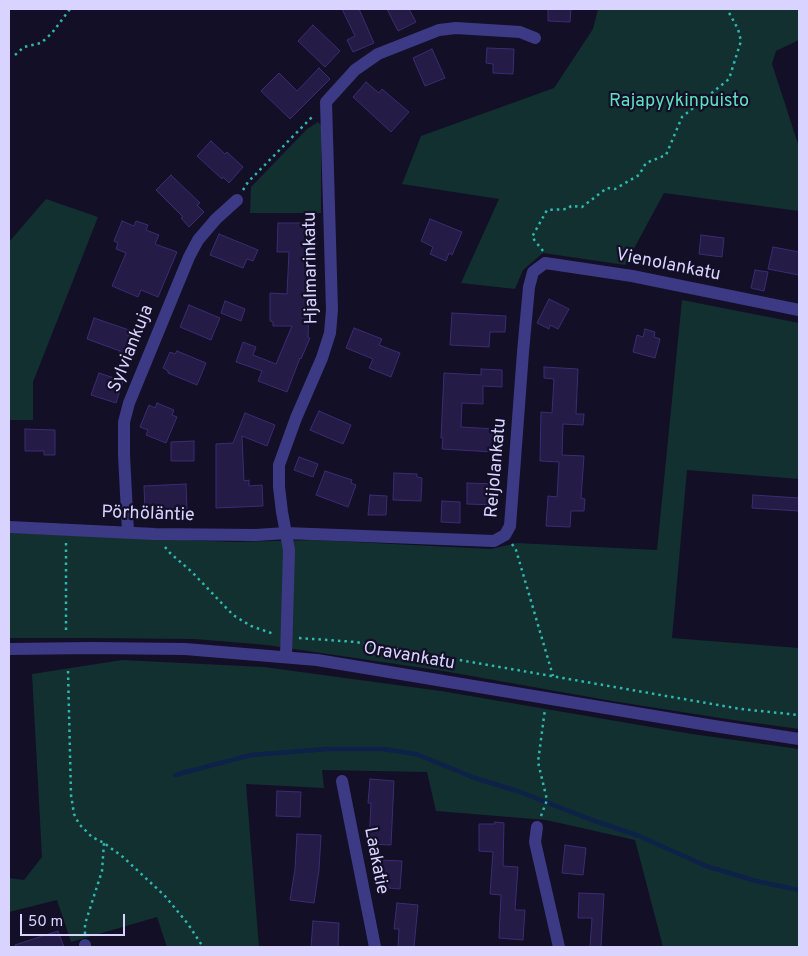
<!DOCTYPE html>
<meta charset="utf-8">
<style>
body{margin:0}
#map{position:relative;width:808px;height:956px;overflow:hidden;background:#130f26;font-family:Overpass,sans-serif}
canvas{display:block}
.frame{position:absolute;inset:0;border:10px solid #d9d4ff;pointer-events:none}
.scale{position:absolute;left:20px;top:914px;width:105px;height:22px;box-sizing:border-box;border:2px solid #d9d4ff;border-top:0;padding-left:6px;font-size:15px;line-height:18px;white-space:nowrap;color:#d9d4ff;-webkit-text-stroke:4px #130f26;paint-order:stroke}
</style>
<div id="map">
<canvas width="808" height="956"></canvas>
<div class="frame"></div>
<div class="scale">50 m</div>
</div>
<script>
const g = document.querySelector('canvas').getContext('2d');
g.lineJoin = 'round';
function paint(path, color) {
  g.fillStyle = color;
  g.fill(path, 'evenodd');
}
function toPath(rows) {
  const path = new Path2D();
  for (const r of rows) {
    path.moveTo(r[0], r[1]);
    for (let i = 2; i < r.length; i += 2) path.lineTo(r[i], r[i + 1]);
  }
  return path;
}
function trace(path, color, width, dash) {
  g.strokeStyle = color;
  g.lineWidth = width;
  g.lineCap = dash ? 'butt' : 'round';
  g.setLineDash(dash || []);
  g.stroke(path);
}
function write(font, color, halo, rows, align = 'center') {
  g.font = font + ' Overpass,sans-serif';
  g.lineWidth = 4.5;
  g.setLineDash([]);
  g.textBaseline = 'middle';
  g.strokeStyle = halo;
  g.fillStyle = color;
  for (const [text, x, y, turn = 0] of rows) {
    g.save();
    g.translate(x, y);
    g.rotate((+turn || 0) * Math.PI / 180);
    g.textAlign = isNaN(turn) ? turn : align;
    if (halo) g.strokeText(text, 0, 0);
    g.fillText(text, 0, 0);
    g.restore();
  }
}
const green = toPath([
 [598,9,799,9,799,40,776,51,772,64,799,147,799,211,664,193,625,265,543,253,523,270,515,289,461,283,499,199,402,184,421,136,554,88,593,29],
 [318,122,321,125,321,213,250,213,251,187,307,129],
 [46,199,98,217,33,382,33,420,9,420,9,242],
 [682,300,799,323,799,479,687,470,672,638,799,648,799,729,733,720,612,701,443,671,267,645,195,639,88,638,9,638,9,533,234,542,314,540,491,549,517,543,657,550],
 [122,660,264,667,441,691,692,734,799,749,799,947,663,947,635,840,546,820,436,811,427,772,322,770,324,788,246,784,259,947,167,947,157,917,71,942,57,900,9,912,9,878,24,880,42,857,32,674]
]);
const stream = toPath([
 [175,775,251,755,328,749,383,749,416,754,475,778,520,792,592,820,639,836,706,866,756,881,799,890]
]);
const building = toPath([
 [342,9,359,9,374,43,353,52,347,40,355,36,342,9],
 [387,9,409,9,416,22,398,31,387,9],
 [548,9,571,9,570,22,548,21,548,9],
 [313,25,340,51,325,67,298,41,313,25],
 [487,48,514,49,513,74,493,73,493,64,486,63,487,48],
 [432,49,445,78,425,86,413,58,432,49],
 [319,68,330,79,290,119,261,91,279,73,297,91,319,68],
 [366,82,379,93,382,89,409,112,391,132,353,97,366,82],
 [211,141,225,154,227,152,243,167,229,183,223,177,222,179,197,156,211,141],
 [171,175,200,203,197,205,204,212,189,227,181,218,183,217,156,190,171,175],
 [430,219,462,232,452,255,449,253,446,261,430,254,433,247,421,241,430,219],
 [122,221,134,226,136,221,148,225,146,230,159,235,155,244,177,252,158,297,141,290,138,297,112,286,126,253,116,249,118,243,114,241,122,221],
 [278,223,314,223,313,253,308,253,307,299,309,299,308,337,310,338,301,359,300,358,287,392,258,381,262,371,236,362,243,342,256,347,253,355,276,364,292,326,273,326,273,322,270,321,270,293,287,294,289,252,277,252,278,223],
 [219,234,258,250,253,261,247,259,243,268,210,255,219,234],
 [701,235,724,238,722,257,699,254,701,235],
 [773,247,799,252,799,275,768,269,773,247],
 [755,270,768,272,764,291,751,288,755,270],
 [549,299,569,309,558,329,550,325,549,329,537,323,549,299],
 [225,301,245,309,241,321,221,313,225,301],
 [189,305,220,318,211,340,180,327,189,305],
 [452,313,506,316,505,332,490,332,489,347,450,345,452,313],
 [94,318,129,330,127,335,140,339,132,360,119,355,120,351,87,339,94,318],
 [354,328,382,339,379,345,400,353,391,377,369,368,373,359,346,348,354,328],
 [645,329,655,332,654,337,660,339,655,358,633,352,637,335,643,337,645,329],
 [177,351,206,363,197,385,168,373,168,371,163,368,170,352,175,354,177,351],
 [544,367,578,369,576,414,584,414,583,425,563,424,562,455,584,456,581,498,585,499,584,511,571,511,570,527,546,526,548,496,557,497,559,462,540,461,541,412,552,413,554,379,544,378,544,367],
 [481,369,502,370,502,387,483,386,483,404,462,403,461,427,495,429,493,452,442,449,443,438,441,438,444,373,481,375,481,369],
 [99,373,123,381,116,403,91,395,99,373],
 [157,403,174,410,172,415,177,417,166,443,146,435,148,430,140,427,149,405,155,408,157,403],
 [319,411,351,425,343,444,310,430,319,411],
 [245,413,275,425,267,446,242,436,244,481,249,480,249,486,262,485,263,506,216,508,216,444,233,443,245,413],
 [25,429,55,430,55,455,44,455,44,451,25,451,25,429],
 [194,441,194,461,171,461,171,442,194,441],
 [299,457,318,464,313,477,294,470,299,457],
 [325,471,352,480,351,483,356,485,348,507,316,495,325,471],
 [394,473,417,474,417,477,422,478,421,501,393,500,394,473],
 [467,483,497,484,496,505,467,504,467,483],
 [186,484,187,509,145,511,144,486,186,484],
 [370,495,387,496,386,515,368,515,370,495],
 [753,495,799,498,799,511,752,508,753,495],
 [442,501,460,502,460,523,441,522,442,501],
 [370,779,394,781,391,845,369,844,371,803,368,803,370,779],
 [277,791,301,792,300,817,276,816,277,791],
 [495,822,504,823,503,866,518,867,515,910,525,910,523,940,499,938,501,895,490,894,493,852,479,851,479,824,495,824,495,822],
 [297,834,321,835,319,870,314,903,290,900,295,869,297,834],
 [565,845,586,848,583,875,562,873,565,845],
 [380,860,402,861,400,889,378,887,380,860],
 [579,893,604,894,601,947,590,947,592,918,578,918,579,893],
 [397,903,418,905,414,947,398,947,399,929,394,929,397,903],
 [313,921,339,923,338,947,311,947,313,921],
 [58,931,64,947,16,947,15,945,58,931]
]);
const path = toPath([
 [15,55,24,47,41,43,52,33,70,9],
 [243,190,248,182,313,116],
 [543,251,532,237,547,210,568,209,571,206,582,207,607,188,615,189,639,175,646,163,666,155,682,117,729,79,741,41,738,29,727,9],
 [66,543,66,634],
 [512,544,516,550,553,676],
 [165,547,170,553,192,572,233,615,251,626,274,634],
 [299,638,356,642,741,709,799,715],
 [68,671,71,795,74,814,79,824,92,837,104,843,123,857,165,896,188,924,203,947],
 [541,816,547,800,538,762,545,709],
 [85,934,85,924,102,871,104,843]
]);
const minor = toPath([
 [9,527,155,534,256,535,286,533,494,541,505,535,510,526,523,352,529,287,533,272,545,263,552,264,632,276,799,310],
 [128,532,124,455,124,422,129,403,189,257,198,240,216,219,237,200],
 [9,649,92,648,185,649,317,660,714,726,799,739],
 [286,657,289,550,282,512,279,487,279,465,296,418,322,358,330,333,332,310,326,102,355,70,378,54,439,30,456,28,520,32,535,38],
 [342,781,375,947],
 [537,827,535,842,559,947],
 [85,945,85,947]
]);
const parkNames = [
 ["Rajapyykinpuisto",679,102]
];
const streetNames = [
 ["Vienolankatu",668,266,11],
 ["Hjalmarinkatu",312,268,-91],
 ["Sylviankuja",132,349,-68],
 ["Reijolankatu",497,468,-85],
 ["Pörhöläntie",148,515,2],
 ["Oravankatu",409,657,10],
 ["Laakatie",375,861,79]
];
paint(green, '#12302f');
trace(stream, '#0c2248', 4.5);
paint(building, '#241b47');
trace(building, '#3b2d73', 1);
trace(path, '#2fb8b0', 2.5, [2.5, 4]);
trace(minor, '#3d3a85', 12);
write('18px', '#5fe0c0', '#130f26', parkNames);
write('18px', '#d9d4ff', '#130f26', streetNames);
</script>
